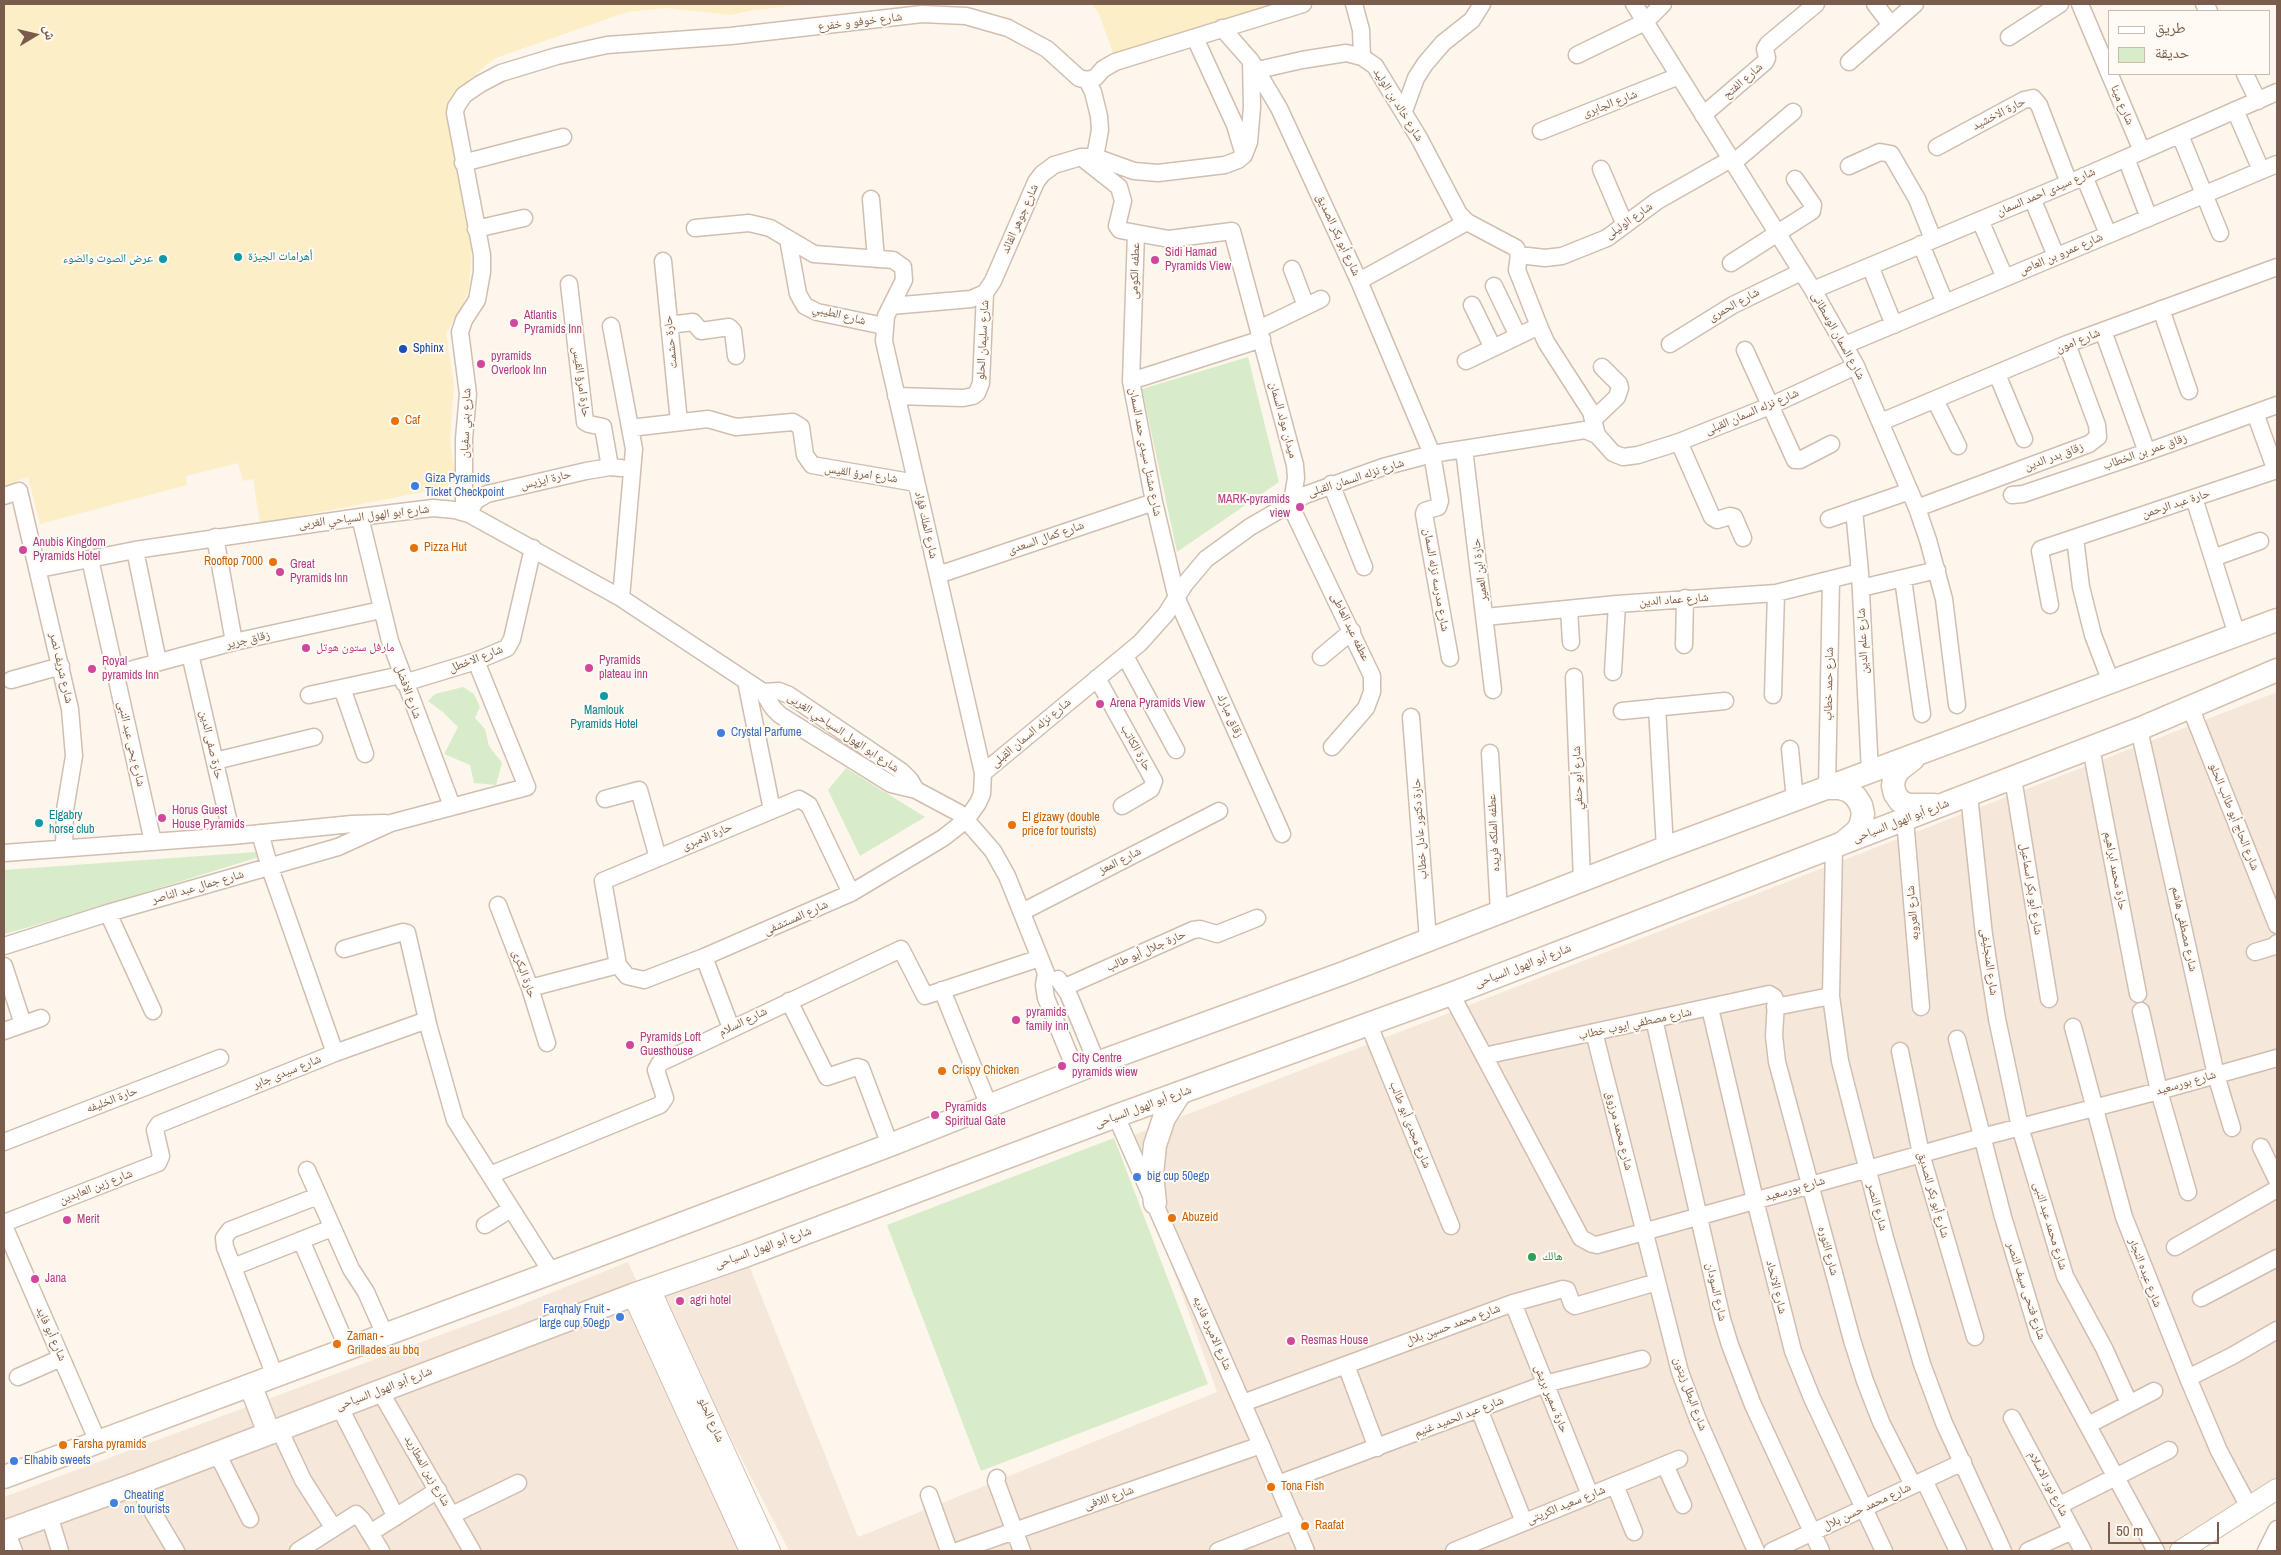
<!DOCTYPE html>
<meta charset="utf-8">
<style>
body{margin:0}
#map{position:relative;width:2281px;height:1555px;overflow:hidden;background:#fdf6ec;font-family:"Archivo Narrow","Noto Naskh Arabic",sans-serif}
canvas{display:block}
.frame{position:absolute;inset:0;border:5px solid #7a5c4d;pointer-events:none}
.legend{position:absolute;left:2108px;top:10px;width:162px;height:65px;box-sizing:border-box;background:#fffaf3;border:1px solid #cabbb1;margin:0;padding:6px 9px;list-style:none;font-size:15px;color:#7a5c4d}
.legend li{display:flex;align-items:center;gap:10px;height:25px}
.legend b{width:25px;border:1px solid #cabbb1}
.north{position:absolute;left:10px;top:10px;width:50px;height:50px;-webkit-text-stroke:4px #fffaf3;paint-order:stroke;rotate:81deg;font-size:14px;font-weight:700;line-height:20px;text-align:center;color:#7a5c4d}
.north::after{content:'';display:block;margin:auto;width:18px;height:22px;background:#7a5c4d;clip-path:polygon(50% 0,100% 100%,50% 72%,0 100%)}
.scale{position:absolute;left:2108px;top:1522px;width:111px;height:22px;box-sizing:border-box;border:2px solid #7a5c4d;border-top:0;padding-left:6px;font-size:15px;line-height:18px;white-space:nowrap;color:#7a5c4d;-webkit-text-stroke:4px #fffaf3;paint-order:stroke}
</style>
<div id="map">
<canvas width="2281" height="1555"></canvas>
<div class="frame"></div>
<ul class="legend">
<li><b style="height:6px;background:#fff"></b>طريق</li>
<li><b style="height:14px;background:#d8ecc9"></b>حديقة</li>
</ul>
<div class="north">ش</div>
<div class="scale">50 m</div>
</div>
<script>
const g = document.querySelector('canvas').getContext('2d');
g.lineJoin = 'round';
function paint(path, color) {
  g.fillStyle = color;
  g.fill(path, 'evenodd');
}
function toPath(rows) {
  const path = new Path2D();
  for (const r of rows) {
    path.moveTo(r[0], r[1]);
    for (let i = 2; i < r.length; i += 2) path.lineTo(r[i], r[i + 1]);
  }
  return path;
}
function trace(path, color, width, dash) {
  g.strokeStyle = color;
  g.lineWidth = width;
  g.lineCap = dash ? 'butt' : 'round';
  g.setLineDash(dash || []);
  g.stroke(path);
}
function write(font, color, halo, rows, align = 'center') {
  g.font = font + ' "Archivo Narrow","Noto Naskh Arabic",sans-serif';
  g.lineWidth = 4;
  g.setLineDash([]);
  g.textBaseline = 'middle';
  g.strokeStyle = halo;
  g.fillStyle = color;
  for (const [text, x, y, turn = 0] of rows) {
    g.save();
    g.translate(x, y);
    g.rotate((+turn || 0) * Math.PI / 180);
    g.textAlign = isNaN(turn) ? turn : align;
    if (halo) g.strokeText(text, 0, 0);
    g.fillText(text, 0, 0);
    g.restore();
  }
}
const residential = toPath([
 [2277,692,2277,1483,2166,1551,789,1551,659,1298,746,1258,858,1537,1217,1392,1126,1138],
 [628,1262,760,1551,4,1551,4,1497,513,1308]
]);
const green = toPath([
 [1248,357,1279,482,1177,552,1142,389],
 [463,687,474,694,480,707,475,718,485,729,489,746,502,763,496,785,474,783,470,765,444,754,458,727,444,713,428,701,435,694],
 [846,768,925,817,860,856,828,790],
 [257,852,259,857,72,915,4,934,4,870],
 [1114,1138,1208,1384,981,1471,887,1225]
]);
const sand = toPath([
 [4,4,814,4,753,10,731,15,667,8,627,12,496,58,486,65,448,102,472,244,469,287,464,303,446,333,454,385,450,439,456,482,428,491,260,524,253,479,243,481,238,463,186,476,187,485,40,524,28,477,4,486],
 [1092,4,1285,4,1114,55,1099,14]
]);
const minor = toPath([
 [1354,4,1361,30,1362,57],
 [1634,4,1813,290,1856,366,1917,508,1928,540,1944,599,1957,705],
 [1875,4,1891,25],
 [2080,4,2142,151],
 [2204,4,2209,11],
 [1222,28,1251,61,1279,108,1359,281,1432,454,1440,501,1438,507,1425,511,1424,514,1450,658],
 [2009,37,2060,4],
 [1195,38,1235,125,1244,155],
 [1577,55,1645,22,1663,4],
 [1849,62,1915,4],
 [1258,70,1302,60,1346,53,1362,57,1375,66,1419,138,1459,214,1467,222,1516,248,1519,255,1517,270,1539,326,1546,342,1591,412,1597,435],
 [2245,74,2258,101],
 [1087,80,1093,92,1099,116,1100,130,1095,157],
 [2235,110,2261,170],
 [1404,111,1416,78,1425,64,1443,43,1472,20,1482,4],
 [1703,115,1765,62,1767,58,1765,49,1768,44,1816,4],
 [1541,131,1679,76],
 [2180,135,2220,233],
 [1937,147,2024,100,2033,98,2039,105,2069,183],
 [1081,157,1119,187,1123,201,1117,226,1120,230,1136,233],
 [2126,158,2149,218],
 [463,163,563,137],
 [1733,163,1793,112],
 [1849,166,1880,152,1891,154,1917,199,1933,239],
 [1601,169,1625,225],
 [2084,176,2108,234],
 [2032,198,2056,256],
 [871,199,876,259],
 [1980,220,2005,278],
 [695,228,749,223,770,228,814,254,893,260,903,267,904,280,886,316,884,341,983,773],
 [476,229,524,218],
 [788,239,798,294,805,306,817,312,884,326],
 [1921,244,1945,303],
 [1519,255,1545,258,1562,256,1607,238,1657,201,1731,159],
 [663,261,679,422],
 [1731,263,1812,211,1813,205,1795,179],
 [1870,266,1894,325],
 [1292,269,1306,306],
 [1359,281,1467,222],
 [569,284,585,422,589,424,603,427,610,467],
 [1494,286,1518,336],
 [1813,290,2069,183,2277,92],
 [1472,305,1493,348],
 [891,306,971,299,985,293,993,281,1036,182,1042,174,1054,165,1081,157,1095,157,1134,171,1158,173,1225,165,1238,160,1244,155,1249,142,1252,107,1251,61],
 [2161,309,2189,391],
 [669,325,693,322,701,331,729,327,733,331,736,356],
 [611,326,634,449,621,598],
 [1259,329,1321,299],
 [2103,331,2147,452],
 [1262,339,1131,381,1154,502,1177,599,1282,834],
 [1670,344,1733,305,1801,272],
 [1845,345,2277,164],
 [1745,350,1795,460,1800,460,1831,444],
 [1466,361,1539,326],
 [1997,374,2024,439],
 [1131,381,1136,233,1169,239,1232,231,1295,465,1296,478,1292,502,1295,515,1372,676,1372,692,1366,708,1332,747],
 [896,396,963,398,973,396,977,393,981,383,985,293],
 [1935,400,1958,446],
 [2255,413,2276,471],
 [1594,419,1617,397,1620,388,1619,384,1602,367],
 [1881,422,2067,344,2277,267],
 [630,428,708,419,736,427,793,422,801,427,805,455,812,465,916,483],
 [1679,442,1712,517,1717,520,1730,516,1734,517,1743,538],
 [1464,449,1493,690],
 [1331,484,1364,567],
 [2012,495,2023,494,2147,452,2277,405],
 [4,496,19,491,70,709,74,756,65,810,64,848],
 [2194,498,2237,635],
 [1917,508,2089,444,2098,437,2097,425,2067,344],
 [1854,510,1860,572,1870,772],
 [464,512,464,439,468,394,460,332,464,320,477,300,482,272,482,255,455,113,456,107,464,95,480,84,501,73,557,56,607,45,731,36,922,14,966,16,1008,28,1047,49,1079,78,1087,80,1095,78,1103,69,1115,62,1303,4],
 [469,514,475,501,487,494,586,471,610,467,621,468],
 [360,517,390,641,452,806],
 [1829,519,1910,491],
 [215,537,234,642],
 [2075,538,2081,587,2093,635,2111,682],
 [135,550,158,662],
 [2213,558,2260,541],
 [90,559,153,842],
 [39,569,135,550,360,517,433,508,455,510,469,514,621,598,763,692,773,708,780,715,891,784,916,790,959,813,966,820,993,851,1007,876,1046,973,1044,985,1046,998,1076,1071],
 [938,575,1154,502],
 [1903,579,1922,714],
 [1861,588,1937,570],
 [2050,605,2040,551,2041,549,2277,470],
 [1569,609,1571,642],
 [1485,617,1617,604,1776,593,1860,572],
 [1684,645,1685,598],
 [190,654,232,836],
 [1125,656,1176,750],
 [1321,657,1352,631],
 [1613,672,1617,604],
 [115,674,234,642,381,610],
 [1574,677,1582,880],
 [1097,678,1154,781,1151,789,1122,806],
 [11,680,61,666],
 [746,681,772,810],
 [404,683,476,661,507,648,512,639,533,548],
 [342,688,365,754],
 [763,692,779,691,789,695,901,771,910,780,916,790],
 [309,695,401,675],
 [1773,695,1776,593],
 [1657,707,1665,848],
 [2191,709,2277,925],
 [1622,711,1725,701],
 [1411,717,1428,940],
 [2139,729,2216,1075,2232,1128],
 [2091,748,2138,994],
 [1790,749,1795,800],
 [1490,753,1499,912],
 [215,761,314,737],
 [2013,778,2049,999],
 [1827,788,1831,580],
 [1969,795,1984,935,1997,1019,2020,1127,2065,1276,2104,1348,2129,1403],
 [605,799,639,790,658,858],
 [1905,819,1921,1007],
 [260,833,270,868,335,1053],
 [1834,846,1831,996,1840,1061,1885,1238,1922,1364,1944,1423,2003,1551],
 [4,853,232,836,352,824,385,823],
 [851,893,809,805,799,799,603,881,618,965,627,976,644,980,704,957,851,893,943,838,966,820,978,803,982,794,983,773,1140,643,1166,614,1185,584,1206,559,1250,527,1305,495,1383,467,1432,454,1585,430,1597,435,1613,453,1623,457,1638,455,1679,442,1770,406,1856,366],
 [498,905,530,988,547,1043],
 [1022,912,1219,811],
 [108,913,153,1011],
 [4,946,108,913,338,847,391,823,527,787,476,661],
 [344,949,403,932,407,933,429,1028,455,1120,552,1273],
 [2255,952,2275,946,2277,943],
 [704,957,731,1028],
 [4,966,23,1024],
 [1058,979,1068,993,1097,1063],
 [1065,987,1193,930,1200,929,1217,934,1257,918],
 [530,988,618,965],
 [942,990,989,1106],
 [1451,994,1581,1238,1592,1244,1597,1245,1982,1137,2159,1091,2277,1058],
 [789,1001,827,1077,857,1067,861,1068,890,1145],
 [1775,1007,1831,996],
 [1710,1008,1755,1200,1793,1351,1812,1398,1884,1551],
 [2141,1011,2159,1091,2188,1192],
 [1654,1019,1722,1319,1730,1345,1753,1405,1821,1551],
 [1369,1025,1451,1226],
 [2073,1027,2124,1217,2188,1378,2219,1451,2249,1507],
 [4,1031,41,1018],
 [1594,1032,1680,1372,1698,1420,1756,1551],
 [1957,1039,2003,1217,2039,1336,2156,1551],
 [1900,1051,1921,1154,1975,1337],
 [1484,1056,1769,994,1774,997,1776,1002,1774,1036,1777,1062,1852,1340,1865,1381,1881,1422,1913,1485],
 [1116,1116,1261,1445,1306,1551],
 [4,1142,220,1058],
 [2261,1147,2277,1180],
 [307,1170,351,1269,366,1292,385,1335],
 [490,1175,660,1105,665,1098,656,1070,660,1063,901,949,925,996,1040,958],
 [4,1223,158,1163,161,1156,155,1130,159,1124,335,1053,427,1020],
 [485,1225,511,1209],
 [4,1226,98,1442],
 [301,1240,348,1349],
 [2175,1247,2277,1189],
 [233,1267,332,1228],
 [2201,1298,2277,1258],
 [1513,1303,1590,1495],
 [1346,1365,1377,1448],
 [275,1376,225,1247,224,1238,230,1230,318,1196],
 [18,1377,61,1358],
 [2188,1378,2232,1356,2277,1330],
 [380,1391,472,1551],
 [1243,1403,1513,1303,1563,1289,1567,1290,1572,1304,1575,1306,1657,1282],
 [339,1406,396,1517],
 [1479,1409,1524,1522],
 [2012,1418,2083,1551],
 [2088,1425,2154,1391],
 [279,1429,303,1480,333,1527],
 [217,1453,250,1519],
 [1665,1465,1683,1505],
 [997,1478,996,1481,1022,1551],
 [1924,1480,1958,1551],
 [136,1484,176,1551],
 [1278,1484,1545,1384,1642,1359],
 [1615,1485,1634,1532],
 [929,1495,949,1551],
 [2060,1505,2169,1450],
 [49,1515,60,1551],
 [452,1515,518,1483],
 [6,1531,14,1551],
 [370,1533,438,1490],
 [298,1551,356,1514,362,1520,381,1551],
 [957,1551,1261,1445],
 [1218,1551,1294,1521],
 [1454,1551,1679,1459],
 [1772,1551,1963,1462],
 [2028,1551,2072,1531],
 [2266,1551,2277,1529]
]);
const tertiary = toPath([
 [650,1289,770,1551],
 [633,1295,750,1551],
 [2180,1551,2277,1489]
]);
const secondary = toPath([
 [1913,759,1899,770,1894,778,1893,786,1895,794,1900,801,1908,805,1934,805],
 [1827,788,1840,788,1849,791,1856,797,1861,805,1863,814,1861,824,1857,831,1845,841],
 [1155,1203,1152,1174,1155,1145,1164,1118,1180,1093],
 [251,1387,269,1433],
 [4,1477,631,1243,890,1145,1097,1063,1341,974,1665,848,2277,620],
 [4,1532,136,1484,633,1295,747,1255,1116,1116,1451,994,2139,729,2277,670]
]);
const markers = [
 [238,257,5,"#0f9aa8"],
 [163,259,5,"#0f9aa8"],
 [1155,260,5,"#d1479c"],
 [514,323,5,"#d1479c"],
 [403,349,5,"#1a4fb4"],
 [481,364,5,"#d1479c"],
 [395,421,5,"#e8710a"],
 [415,486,5,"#3f7fe0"],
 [1300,507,5,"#d1479c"],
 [414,548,5,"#e8710a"],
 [23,550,5,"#d1479c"],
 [273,562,5,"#e8710a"],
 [280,572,5,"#d1479c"],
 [306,648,5,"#d1479c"],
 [589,668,5,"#d1479c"],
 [92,669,5,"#d1479c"],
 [604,696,5,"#0f9aa8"],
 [1100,704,5,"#d1479c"],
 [721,733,5,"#3f7fe0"],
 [162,818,5,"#d1479c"],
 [39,823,5,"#0f9aa8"],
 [1012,825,5,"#e8710a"],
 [1016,1020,5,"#d1479c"],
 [630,1045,5,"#d1479c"],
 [1062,1066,5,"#d1479c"],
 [942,1071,5,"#e8710a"],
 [935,1115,5,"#d1479c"],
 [1137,1177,5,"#3f7fe0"],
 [1172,1218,5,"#e8710a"],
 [67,1220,5,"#d1479c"],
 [1532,1257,5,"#2e9e5b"],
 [35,1279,5,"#d1479c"],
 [680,1301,5,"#d1479c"],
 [620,1317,5,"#3f7fe0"],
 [1291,1341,5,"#d1479c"],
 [337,1344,5,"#e8710a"],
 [63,1445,5,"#e8710a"],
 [14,1461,5,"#3f7fe0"],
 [1271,1487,5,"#e8710a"],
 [114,1503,5,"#3f7fe0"],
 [1305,1526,5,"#e8710a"]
];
const streetNames = [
 ["شارع خوفو و خفرع",860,22,-7],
 ["شارع الفتح",1743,81,-41],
 ["شارع الجابرى",1610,104,-21],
 ["شارع خالد بن الوليد",1398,105,58],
 ["شارع مينا",2122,105,67],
 ["حارة الاخشيد",1999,114,-27],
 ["شارع سيدى احمد السمان",2046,192,-23],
 ["شارع جوهر القائد",1020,219,-66],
 ["شارع الوليلى",1629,221,-35],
 ["شارع أبو بكر الصديق",1338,235,65],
 ["شارع عمرو بن العاص",2061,254,-23],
 ["عطفه الكومى",1135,271,-88],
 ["شارع الحمرى",1734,305,-29],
 ["شارع الطيبي",839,315,14],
 ["شارع السمان الوسطانى",1838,336,61],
 ["شارع سليمان الحلو",983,340,-87],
 ["شارع امون",2078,341,-22],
 ["حارة حشمت",671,342,-96],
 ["حارة امرؤ القيس",581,382,82],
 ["شارع نزله السمان القبلى",1752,412,-23],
 ["ميدان مولد السمان",1283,420,75],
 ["شارع بني سفيان",466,423,-88],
 ["شارع مشتل سيدى حمد السمان",1145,452,79],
 ["زقاق عمر بن الخطاب",2145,452,-19],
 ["زقاق بدر الدين",2054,457,-20],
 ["شارع امرؤ القيس",861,474,8],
 ["شارع نزله السمان القبلى",1356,478,-18],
 ["حارة ايزيس",546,480,-13],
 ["حارة عبد الرحمن",2176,504,-18],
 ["شارع ابو الهول السياحي الغربى",364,517,-7],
 ["شارع الملك فؤاد",926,525,77],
 ["شارع كمال السعدى",1046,538,-19],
 ["حارة ابن العمير",1480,570,-97],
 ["شارع مدرسه نزله السمان",1436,580,80],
 ["شارع عماد الدين",1674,600,-4],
 ["عطفه عبد العاطى",1350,627,64],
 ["زقاق جرير",248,640,-13],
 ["شارع علم الدين",1863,641,-93],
 ["شارع الاخطل",476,659,-21],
 ["شارع شريف نصر",61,668,77],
 ["شارع حمد خطاب",1829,684,-89],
 ["شارع الافضل",408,692,70],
 ["زقاق مبارك",1230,716,66],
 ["شارع ابو الهول السياحي الغربى",843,733,34],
 ["شارع نزله السمان القبلى",1031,733,-40],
 ["شارع يحى عبد النبى",131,744,77],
 ["حارة صفى الدين",211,745,77],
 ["حارة الكاتب",1136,748,61],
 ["شارع أبو حنفي",1578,778,-92],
 ["شارع الحاج أبو طالب الحلو",2234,817,68],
 ["شارع أبو الهول السياحى",1901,821,-21],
 ["حارة دكتور عادل خطاب",1420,829,-94],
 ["عطفه الملكه فريده",1494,833,-93],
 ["حارة الامبرى",707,837,-23],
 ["شارع المعز",1120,861,-27],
 ["حارة محمد ابراهيم",2115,871,79],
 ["شارع جمال عبد الناصر",198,887,-16],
 ["شارع أبو بكر اسماعيل",2031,889,81],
 ["شارع العروبه",1913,913,-95],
 ["شارع المستشفى",796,918,-24],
 ["شارع مصطفى هاشم",2184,929,78],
 ["حارة جلال أبو طالب",1146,951,-24],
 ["شارع المنجليفى",1989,962,82],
 ["شارع أبو الهول السياحى",1523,966,-21],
 ["حارة البكرى",524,974,70],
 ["شارع السلام",743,1022,-26],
 ["شارع مصطفي ايوب خطاب",1635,1024,-12],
 ["شارع سيدى جابر",287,1072,-22],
 ["شارع بورسعيد",2186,1083,-16],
 ["حارة الخليفه",112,1100,-21],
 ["شارع أبو الهول السياحى",1143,1107,-20],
 ["شارع مجدى أبو طالب",1410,1125,68],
 ["شارع محمد مرزوق",1619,1131,76],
 ["شارع زين العابدين",96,1187,-21],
 ["شارع بورسعيد",1795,1189,-16],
 ["شارع أبو بكر الصديق",1933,1195,74],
 ["شارع النصر",1877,1207,75],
 ["شارع محمد عبد النبى",2050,1226,73],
 ["شارع أبو الهول السياحى",763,1248,-20],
 ["شارع الثوره",1828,1251,75],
 ["شارع عبده النجار",2145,1273,69],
 ["شارع الاتحاد",1776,1287,76],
 ["شارع فتحى سيف النصر",2026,1291,72],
 ["شارع السودان",1716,1292,77],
 ["شارع محمد حسين بلال",1453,1325,-20],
 ["شارع الاميره فاديه",1212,1333,66],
 ["شارع أبو فايد",51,1334,66],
 ["شارع أبو الهول السياحى",384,1389,-21],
 ["شارع البطل زيتون",1690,1394,70],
 ["حارة سمير بريش",1551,1399,68],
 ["شارع عبد الحميد غنيم",1459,1417,-21],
 ["شارع الحلو",711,1420,66],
 ["شارع زين المطاريد",427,1471,60],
 ["شارع نور الاسلام",2048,1484,62],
 ["شارع اللافى",1109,1498,-19],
 ["شارع سعيد الكريتى",1566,1505,-22],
 ["شارع محمد حسن بلال",1867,1507,-25]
];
const hotelNames = [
 ["Sidi Hamad",1165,253],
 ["Pyramids View",1165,267],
 ["Atlantis",524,316],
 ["Pyramids Inn",524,330],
 ["pyramids",491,357],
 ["Overlook Inn",491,371],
 ["MARK-pyramids",1290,500,"right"],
 ["view",1290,514,"right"],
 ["Anubis Kingdom",33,543],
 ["Pyramids Hotel",33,557],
 ["Great",290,565],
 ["Pyramids Inn",290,579],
 ["مارفل ستون هوتل",316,648],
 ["Pyramids",599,661],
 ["plateau inn",599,675],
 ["Royal",102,662],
 ["pyramids Inn",102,676],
 ["Arena Pyramids View",1110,704],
 ["Horus Guest",172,811],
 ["House Pyramids",172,825],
 ["pyramids",1026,1013],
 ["family inn",1026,1027],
 ["Pyramids Loft",640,1038],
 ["Guesthouse",640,1052],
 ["City Centre",1072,1059],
 ["pyramids wiew",1072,1073],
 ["Pyramids",945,1108],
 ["Spiritual Gate",945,1122],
 ["Merit",77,1220],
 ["Jana",45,1279],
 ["agri hotel",690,1301],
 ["Resmas House",1301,1341]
];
const cultureNames = [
 ["أهرامات الجيزة",248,257],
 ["عرض الصوت والضوء",153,259,"right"],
 ["Mamlouk",604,711,"center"],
 ["Pyramids Hotel",604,725,"center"],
 ["Elgabry",49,816],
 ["horse club",49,830]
];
const transitNames = [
 ["Sphinx",413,349]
];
const foodNames = [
 ["Caf",405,421],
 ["Pizza Hut",424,548],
 ["Rooftop 7000",263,562,"right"],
 ["El gizawy (double",1022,818],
 ["price for tourists)",1022,832],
 ["Crispy Chicken",952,1071],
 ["Abuzeid",1182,1218],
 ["Zaman -",347,1337],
 ["Grillades au bbq",347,1351],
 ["Farsha pyramids",73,1445],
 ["Tona Fish",1281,1487],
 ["Raafat",1315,1526]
];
const shopNames = [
 ["Giza Pyramids",425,479],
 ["Ticket Checkpoint",425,493],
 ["Crystal Parfume",731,733],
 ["big cup 50egp",1147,1177],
 ["Farqhaly Fruit -",610,1310,"right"],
 ["large cup 50egp",610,1324,"right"],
 ["Elhabib sweets",24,1461],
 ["Cheating",124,1496],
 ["on tourists",124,1510]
];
const leisureNames = [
 ["هالك",1542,1257]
];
paint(residential, '#f5e8da');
paint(green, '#d8ecc9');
paint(sand, '#fcefc7');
trace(minor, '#d1beb0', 19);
trace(tertiary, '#d1beb0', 22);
trace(secondary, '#d6c0b0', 25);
trace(minor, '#fff', 16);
trace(tertiary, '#fff', 20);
trace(secondary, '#fff', 22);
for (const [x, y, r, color] of markers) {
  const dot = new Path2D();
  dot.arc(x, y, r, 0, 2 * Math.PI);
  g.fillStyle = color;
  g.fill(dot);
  trace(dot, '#fffaf3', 2);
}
write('12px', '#7a5c4d', '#fffaf3', streetNames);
write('12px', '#b23c85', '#fffaf3', hotelNames, 'left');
write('12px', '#0d838f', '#fffaf3', cultureNames, 'left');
write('12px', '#164399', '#fffaf3', transitNames, 'left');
write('12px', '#c56008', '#fffaf3', foodNames, 'left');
write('12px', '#366cbe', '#fffaf3', shopNames, 'left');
write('12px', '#27864d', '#fffaf3', leisureNames, 'left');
</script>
